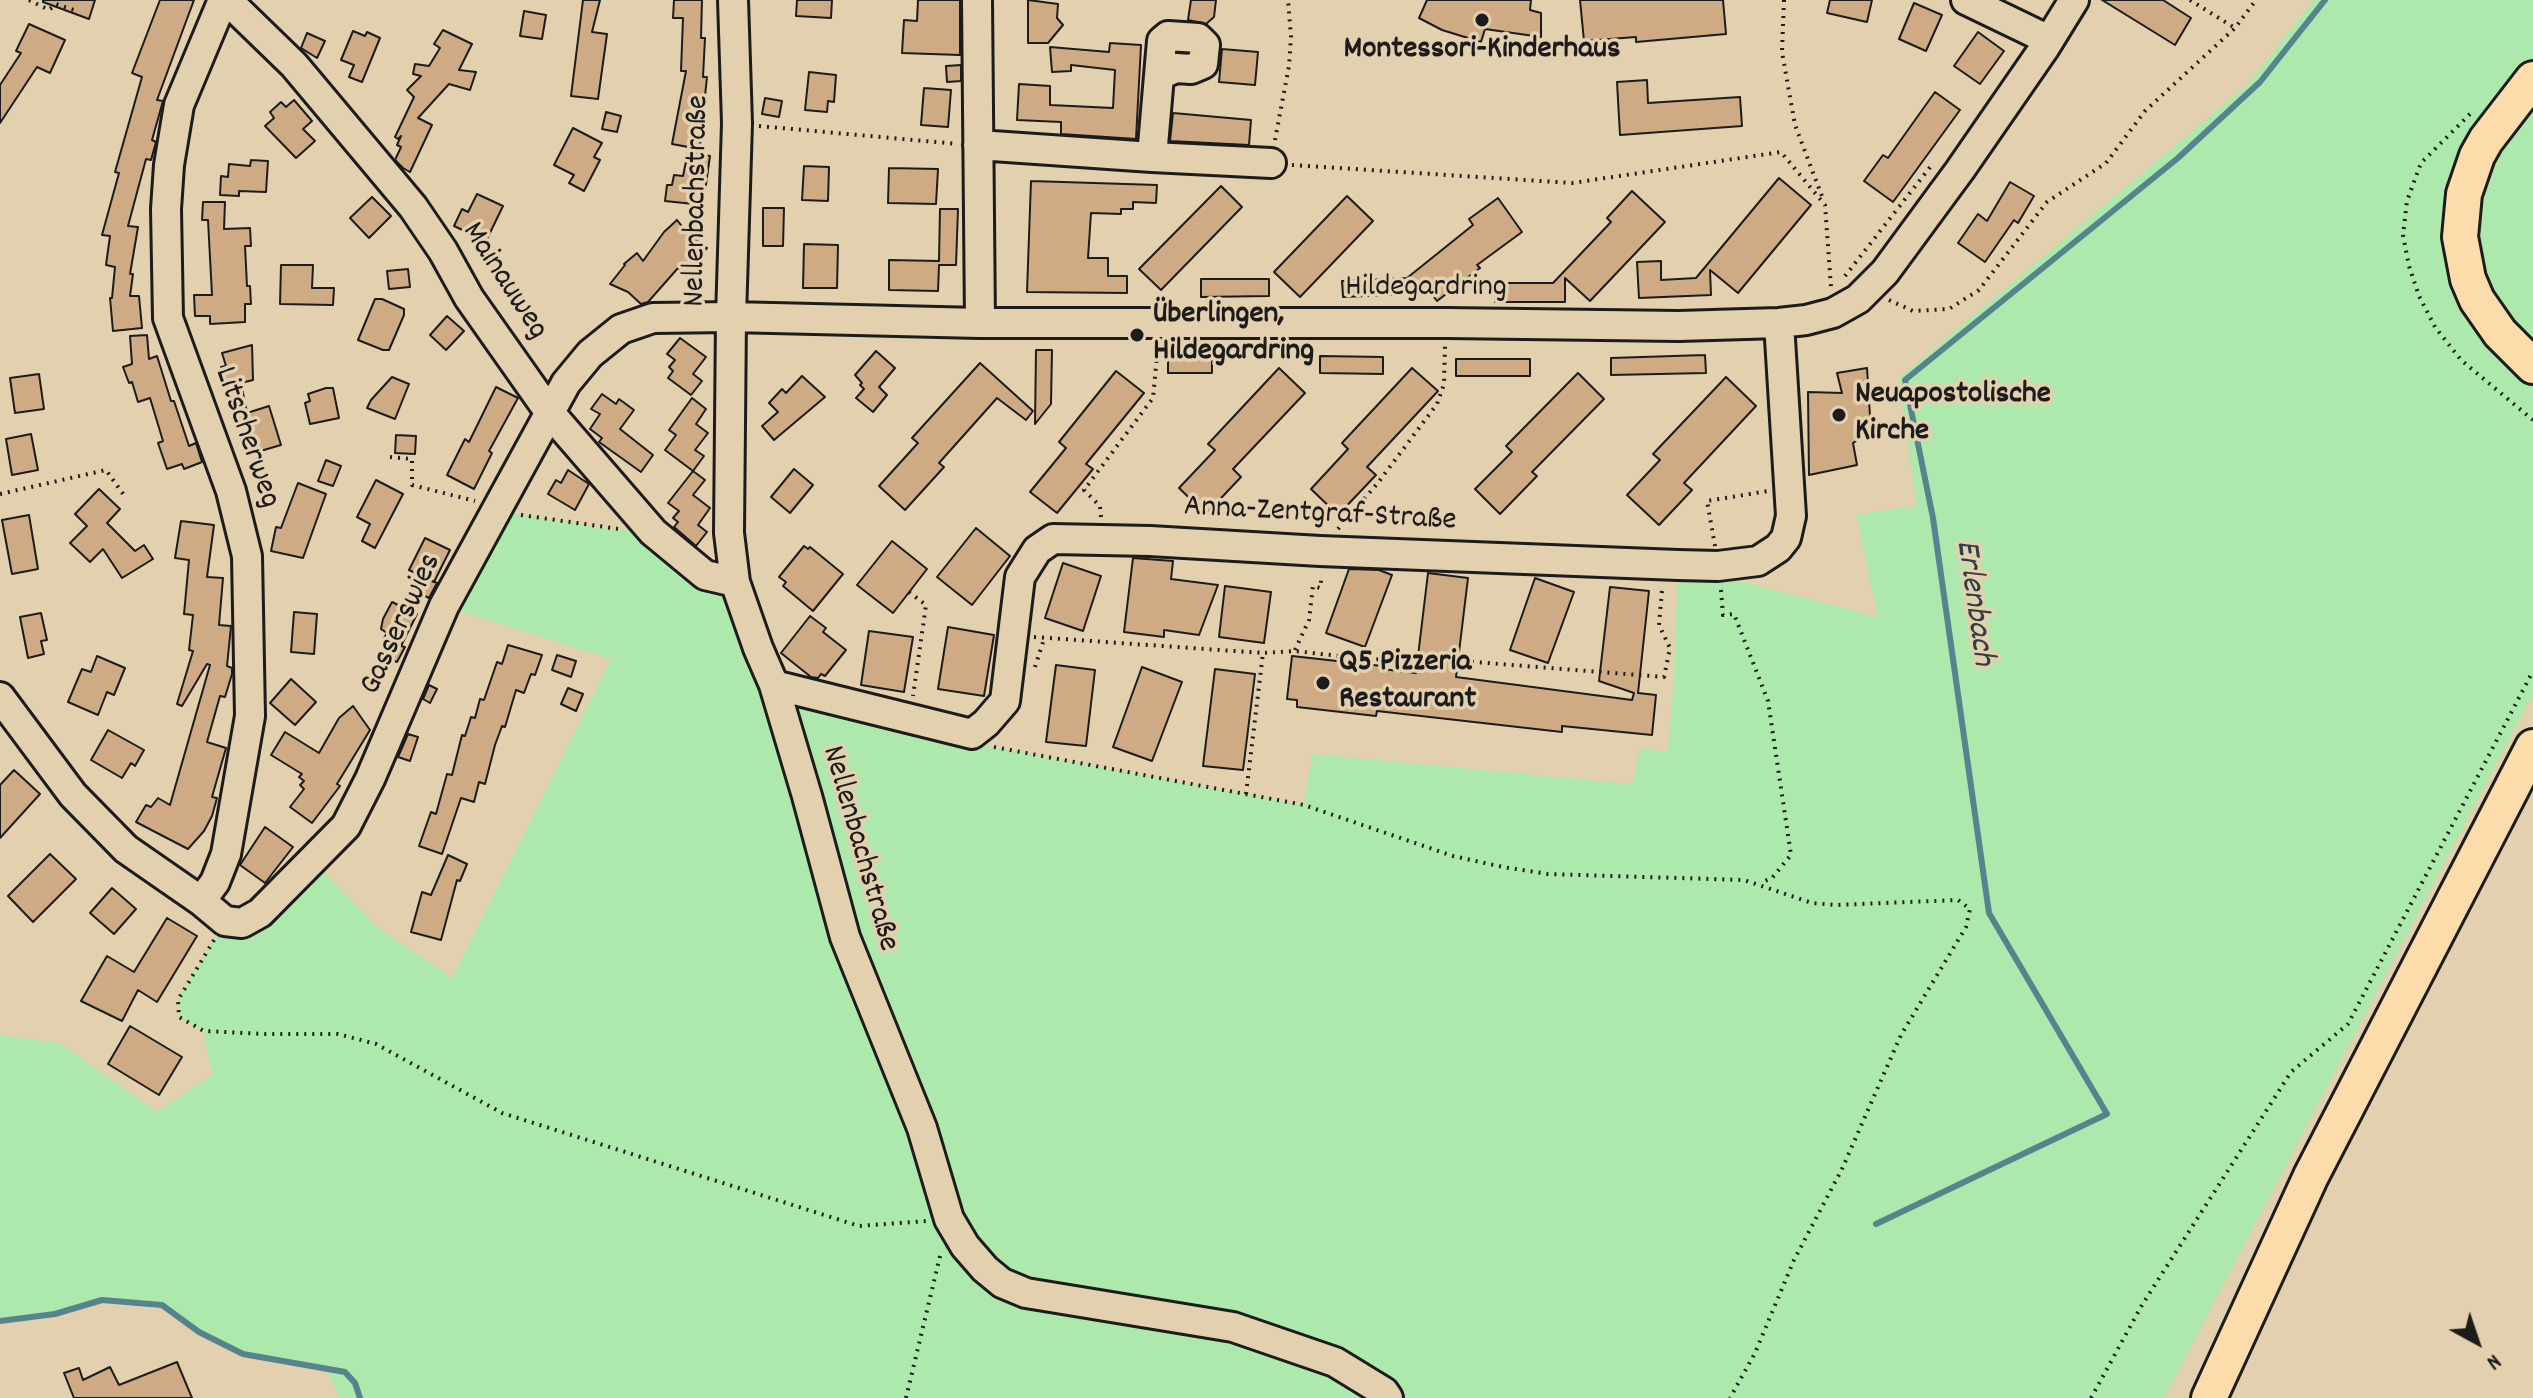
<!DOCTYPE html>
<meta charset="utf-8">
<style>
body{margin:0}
#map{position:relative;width:2533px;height:1398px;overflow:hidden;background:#e3d0ae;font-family:Dekko,sans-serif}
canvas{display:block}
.north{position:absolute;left:2437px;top:1302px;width:80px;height:80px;-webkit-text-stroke:6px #e3d0ae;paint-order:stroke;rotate:140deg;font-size:22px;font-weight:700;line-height:32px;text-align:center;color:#1c1c1c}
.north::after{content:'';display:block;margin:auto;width:28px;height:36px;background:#1c1c1c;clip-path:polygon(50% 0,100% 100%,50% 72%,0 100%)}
</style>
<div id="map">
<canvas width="2533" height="1398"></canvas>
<div class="north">N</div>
</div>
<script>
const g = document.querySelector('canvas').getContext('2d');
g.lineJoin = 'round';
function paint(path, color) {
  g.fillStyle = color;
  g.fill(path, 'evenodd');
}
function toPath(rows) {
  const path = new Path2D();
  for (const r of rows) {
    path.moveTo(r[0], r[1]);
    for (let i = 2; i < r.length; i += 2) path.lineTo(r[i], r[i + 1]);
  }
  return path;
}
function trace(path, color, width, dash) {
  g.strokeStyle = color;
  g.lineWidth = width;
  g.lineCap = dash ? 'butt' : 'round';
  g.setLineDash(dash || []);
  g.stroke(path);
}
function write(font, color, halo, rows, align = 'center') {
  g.font = font + ' Dekko,sans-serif';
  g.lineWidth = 7;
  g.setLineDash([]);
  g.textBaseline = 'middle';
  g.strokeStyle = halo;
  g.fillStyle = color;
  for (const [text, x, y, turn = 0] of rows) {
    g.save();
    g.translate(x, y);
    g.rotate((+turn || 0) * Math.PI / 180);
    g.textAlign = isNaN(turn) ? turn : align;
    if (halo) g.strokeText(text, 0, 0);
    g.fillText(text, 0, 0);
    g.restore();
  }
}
const green = toPath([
 [2314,0,2533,0,2533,694,2164,1398,339,1398,328,1370,243,1354,199,1332,162,1305,102,1300,55,1314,0,1321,0,1035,60,1043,157,1112,212,1075,204,1032,179,1017,178,1000,225,921,313,861,379,928,452,978,611,659,444,606,498,511,604,528,653,532,735,582,774,685,901,735,993,747,1304,805,1312,754,1632,784,1640,748,1668,752,1674,678,1678,565,1878,617,1856,514,1917,506,1898,379,2248,84]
]);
const stream = toPath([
 [1876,1224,2107,1114,1989,913,1933,518,1905,380,2178,158,2260,82,2325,0],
 [0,1321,55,1314,102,1300,162,1305,199,1332,243,1354,345,1372,355,1383,360,1398]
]);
const building = toPath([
 [43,0,95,0,89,19,43,2,43,0],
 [160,0,194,0,157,100,163,101,152,140,156,142,151,160,146,159,128,226,138,227,130,274,133,274,130,296,139,296,142,328,113,331,110,298,112,298,115,267,106,265,110,236,102,235,119,173,115,172,142,77,132,73,160,0],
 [583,0,600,0,592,32,607,34,598,99,571,96,583,0],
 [674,0,702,0,701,38,705,38,703,77,707,77,703,115,706,115,699,149,672,144,686,71,681,71,683,18,673,18,674,0],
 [797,0,832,0,831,18,796,16,797,0],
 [918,0,960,0,960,55,902,53,904,20,917,21,918,0],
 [1028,0,1058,4,1057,18,1063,25,1048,43,1028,43,1028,0],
 [1191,0,1216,0,1214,17,1206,24,1188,20,1191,0],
 [1427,0,1531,0,1530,10,1541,13,1541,37,1485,29,1481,42,1442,30,1419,18,1427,0],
 [1580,0,1723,0,1726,34,1636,42,1636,37,1584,41,1580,0],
 [1830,0,1872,0,1867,22,1827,13,1830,0],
 [2102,0,2163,0,2191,18,2175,45,2102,0],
 [1914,3,1942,15,1926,51,1899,39,1914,3],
 [524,11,546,15,542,39,520,36,524,11],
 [29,24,65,40,50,73,37,67,0,123,0,85,21,53,16,51,29,24],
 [443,30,472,44,459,70,476,72,470,90,449,84,418,118,432,125,410,172,403,168,395,160,401,147,397,145,401,136,398,139,395,137,414,97,407,90,421,76,413,74,415,64,429,66,440,48,434,44,443,30],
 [353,31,365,36,367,32,380,38,362,82,349,77,354,65,341,60,353,31],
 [1978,32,2004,51,1980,84,1954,66,1978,32],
 [307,33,325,41,317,58,301,48,307,33],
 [1110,43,1141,45,1136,139,1061,134,1061,122,1017,120,1019,84,1050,86,1050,105,1113,108,1115,70,1071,65,1071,71,1052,72,1050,47,1109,52,1110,43],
 [1222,49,1258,52,1255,85,1219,82,1222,49],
 [961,65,961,81,947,82,946,66,961,65],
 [809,72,836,75,834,102,828,101,827,112,805,110,809,72],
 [1647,80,1648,103,1740,97,1742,126,1620,135,1617,82,1647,80],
 [924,88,951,90,948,127,921,125,924,88],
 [1935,92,1960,110,1893,202,1864,181,1883,155,1888,158,1935,92],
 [765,98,782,101,779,117,762,114,765,98],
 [294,100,312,121,303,129,315,141,296,158,265,126,274,118,270,112,281,102,286,107,294,100],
 [606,112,621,116,617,132,602,129,606,112],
 [1173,113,1251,120,1249,145,1170,141,1173,113],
 [573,128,602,143,594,157,600,160,584,191,569,183,574,175,554,165,573,128],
 [688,152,710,156,703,205,665,201,667,185,672,185,674,175,683,176,688,152],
 [251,160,268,161,266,192,239,191,239,196,220,195,221,176,228,177,229,164,250,166,251,160],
 [804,166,829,167,828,201,802,200,804,166],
 [889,168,938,169,936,204,888,203,889,168],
 [1779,178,1811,205,1738,293,1710,270,1711,295,1639,298,1637,262,1661,261,1661,280,1696,278,1779,178],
 [1031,181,1157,185,1156,203,1133,202,1133,209,1121,209,1121,214,1091,213,1088,258,1108,258,1108,276,1127,276,1127,293,1027,292,1031,181],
 [2010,182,2034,196,2018,223,2014,220,1985,262,1958,243,1978,214,1987,221,2010,182],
 [1221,186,1242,207,1161,290,1139,269,1221,186],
 [1632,191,1665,222,1590,301,1565,278,1565,302,1495,302,1496,283,1553,283,1611,222,1607,218,1632,191],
 [477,194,503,206,486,241,454,226,462,209,468,212,477,194],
 [1347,196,1373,221,1300,297,1274,272,1347,196],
 [372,197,391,216,369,238,350,218,372,197],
 [1498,198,1522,232,1477,265,1480,268,1437,301,1431,293,1343,297,1342,281,1407,278,1473,225,1469,219,1498,198],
 [203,202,225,202,224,229,250,228,251,246,245,246,247,286,250,286,251,304,245,304,245,322,210,324,210,316,195,316,194,295,212,295,208,220,202,220,203,202],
 [763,208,784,208,783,246,763,246,763,208],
 [940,209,958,209,956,265,939,265,938,291,889,290,889,260,939,261,940,209],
 [677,220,688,234,707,248,685,274,678,268,648,302,641,304,628,292,610,284,625,265,624,264,637,253,643,261,664,232,677,220],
 [804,244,838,245,837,288,803,288,804,244],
 [281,265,313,265,312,288,334,288,333,305,280,304,281,265],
 [408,269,410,287,389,289,387,271,408,269],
 [1201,279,1269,279,1269,296,1201,297,1201,279],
 [375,299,382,299,404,309,404,315,389,350,383,350,358,340,375,299],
 [447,316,464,331,446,350,430,335,447,316],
 [147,335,149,359,157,356,171,401,174,401,189,446,196,443,202,462,184,469,182,464,167,469,158,443,163,441,150,398,138,402,132,382,129,383,123,367,132,364,130,336,147,335],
 [680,338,706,357,693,374,702,381,691,395,668,378,673,371,669,367,675,360,667,354,680,338],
 [252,345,253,380,241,383,247,413,269,406,281,445,257,452,247,420,237,423,221,367,226,366,222,353,252,345],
 [1036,350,1052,350,1051,404,1035,424,1036,350],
 [876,351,895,368,879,387,887,395,873,412,856,398,864,389,860,385,862,383,855,375,876,351],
 [1168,354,1212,354,1212,373,1168,373,1168,354],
 [1705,355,1706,373,1611,375,1611,358,1705,355],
 [1320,356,1383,357,1383,374,1320,373,1320,356],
 [1456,359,1530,359,1530,376,1456,376,1456,359],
 [980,363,1033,411,1026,420,997,398,939,463,944,467,905,510,879,486,918,443,912,438,980,363],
 [1279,368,1305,393,1233,469,1241,477,1206,514,1179,488,1215,450,1208,444,1279,368],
 [1412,368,1438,391,1367,467,1376,475,1338,515,1311,489,1348,449,1342,443,1412,368],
 [1867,368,1871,432,1853,443,1857,465,1809,475,1808,392,1842,393,1837,373,1867,368],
 [1116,371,1144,393,1086,464,1093,469,1057,513,1030,492,1066,448,1059,442,1116,371],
 [1578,373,1604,399,1532,472,1537,476,1500,514,1475,489,1512,452,1506,446,1578,373],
 [39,374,44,409,15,413,10,378,39,374],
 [802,376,825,397,774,440,762,426,778,412,769,403,782,389,786,393,802,376],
 [392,377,409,384,395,419,367,408,371,400,392,377],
 [1726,377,1756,406,1684,483,1692,490,1659,525,1627,495,1660,460,1653,454,1726,377],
 [496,387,518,398,489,451,492,453,474,489,447,475,465,439,469,442,496,387],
 [326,388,333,388,339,418,310,424,305,403,310,401,308,394,326,388],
 [602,394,616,404,619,399,634,410,620,429,653,455,641,472,599,442,602,438,590,429,600,414,591,409,602,394],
 [692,398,706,409,696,424,708,433,695,450,704,456,693,471,705,480,693,495,710,508,698,525,707,532,696,546,674,527,678,522,673,518,679,511,668,503,693,471,665,450,676,435,669,430,692,398],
 [31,434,38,470,12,475,6,439,31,434],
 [396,435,416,436,415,454,395,453,396,435],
 [326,460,341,466,333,486,318,481,326,460],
 [794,469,813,485,790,513,771,497,794,469],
 [568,470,589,484,575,510,548,494,556,480,561,483,568,470],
 [376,480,403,494,375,548,362,541,370,524,357,517,376,480],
 [298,483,326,494,303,558,271,551,276,527,281,528,298,483],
 [99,489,120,509,107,523,135,551,144,545,153,559,122,578,103,549,90,562,70,543,87,526,75,514,99,489],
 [29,515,38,569,12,574,2,520,29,515],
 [181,521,214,525,207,577,223,578,219,625,231,626,227,666,232,668,232,674,225,697,220,696,207,742,226,748,212,797,217,798,212,816,204,831,188,849,136,822,146,805,151,807,158,798,170,805,210,665,207,664,182,706,177,704,193,651,189,650,193,615,184,614,189,560,175,558,181,521],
 [976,528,1010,556,972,605,937,577,976,528],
 [425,538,450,550,434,582,409,570,425,538],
 [892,541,927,569,893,613,857,585,892,541],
 [804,546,808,549,810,547,843,574,813,611,783,586,786,582,779,577,804,546],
 [1133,558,1173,561,1171,579,1218,585,1199,635,1164,630,1164,637,1124,632,1133,558],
 [1063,563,1101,576,1083,631,1045,618,1063,563],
 [1349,569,1379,570,1392,575,1365,647,1326,633,1349,569],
 [1428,573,1468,578,1456,677,1632,700,1634,693,1599,681,1610,587,1649,591,1638,693,1656,695,1652,735,1562,726,1562,732,1377,711,1376,716,1297,707,1297,700,1287,699,1292,656,1382,666,1382,669,1416,673,1428,573],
 [424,577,437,583,429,598,417,592,424,577],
 [1535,578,1574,592,1548,663,1510,650,1535,578],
 [1225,586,1271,592,1264,643,1219,637,1225,586],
 [392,602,417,614,401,646,405,647,397,662,381,655,388,639,384,638,387,633,381,629,383,619,392,602],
 [294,612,317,614,314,654,291,652,294,612],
 [41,613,47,640,41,641,44,654,28,658,20,617,41,613],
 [810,616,826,628,823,632,846,650,825,676,821,674,818,678,811,677,781,653,810,616],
 [948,627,994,635,984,696,938,689,948,627],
 [869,631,913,637,904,692,861,685,869,631],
 [508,645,542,655,535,675,531,674,524,693,516,690,505,727,502,726,495,745,485,784,479,782,474,802,461,798,442,854,419,846,431,812,436,814,447,774,452,775,462,735,465,736,471,717,475,718,480,699,484,700,497,662,502,664,508,645],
 [557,655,576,661,571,677,552,670,557,655],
 [97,656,125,668,114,695,107,692,98,715,68,702,82,669,91,672,97,656],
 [1056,665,1095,670,1086,746,1046,742,1056,665],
 [1142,667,1182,682,1152,761,1113,747,1142,667],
 [1215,669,1255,674,1243,770,1203,766,1215,669],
 [291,679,316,702,295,725,270,703,291,679],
 [429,685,437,689,430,703,423,699,429,685],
 [568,688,583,694,576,711,561,704,568,688],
 [353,706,370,730,337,784,340,786,312,823,290,807,304,789,300,785,304,781,299,777,302,774,271,755,285,732,319,753,339,718,353,706],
 [108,730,144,750,135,766,131,763,122,778,91,760,108,730],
 [408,734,418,737,410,761,398,757,408,734],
 [14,770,40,794,0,838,0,785,14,770],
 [265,827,293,847,265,883,240,865,265,827],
 [50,854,76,879,33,922,8,896,50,854],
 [448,855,467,864,460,881,457,880,441,940,411,932,422,892,431,895,448,855],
 [112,888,136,909,114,934,90,913,112,888],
 [167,918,197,936,157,1002,138,990,122,1021,81,1001,107,956,134,972,167,918],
 [130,1026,182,1057,159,1095,108,1064,130,1026],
 [177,1362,192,1398,74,1398,64,1373,79,1368,83,1380,110,1367,119,1385,177,1362]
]);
const path = toPath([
 [29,0,49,10,56,4,74,10],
 [1784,0,1782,52,1795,125,1823,199],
 [2190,0,2235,28],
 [2470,114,2421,163,2407,201,2403,235,2409,266,2419,296,2435,327,2461,360,2533,420],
 [759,126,958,144],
 [1275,140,1289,66,1291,37,1288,0],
 [1292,165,1572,183,1781,152,1825,205,1831,287],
 [1845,276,1931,166],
 [1889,300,1913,311,1949,309,1979,290,2047,202,2106,163,2145,111,2235,28,2256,0],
 [390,457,412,459,412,485,475,501],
 [0,494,106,470,126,498],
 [521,515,619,529],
 [1101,517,1100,506,1084,490,1153,398,1158,345],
 [1338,529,1377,484,1437,404,1444,384,1445,346],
 [1715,546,1707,501,1768,491],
 [1721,590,1723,615,1734,614,1768,701,1791,855,1772,878,1760,883],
 [909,592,926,605,913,696],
 [1034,637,1263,653],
 [1295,650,1309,620,1313,586,1320,588,1322,575],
 [1035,667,1044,639],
 [994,747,1304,805,1453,856,1503,867,1548,874,1744,880,1812,903,1836,905,1958,900,1970,909,1966,927,1901,1035,1842,1169,1794,1260,1755,1353,1730,1398],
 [1246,794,1263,653,1295,651,1374,660,1398,656,1664,677,1670,648,1659,625,1662,590,1665,587],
 [214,940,178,1000,179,1017,204,1031,265,1034,338,1034,376,1044,502,1113,859,1226,927,1221],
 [906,1398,941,1252],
 [2091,1398,2142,1305,2291,1072,2348,1024,2533,671]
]);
const minor = toPath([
 [227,0,294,65,413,207,443,251,469,298,550,413,653,532,705,575,735,582],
 [733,0,737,123,731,317,729,533,735,582,758,648,774,685,807,796,845,937,922,1128,949,1219,965,1246,985,1269,1002,1283,1026,1293,1233,1327,1335,1362,1384,1392,1388,1398],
 [977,0,980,323],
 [1966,0,2049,40],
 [978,145,1152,157,1162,41,1168,36,1198,38,1205,45,1203,64,1191,69,1176,68,1160,75],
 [1152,157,1271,163],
 [774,685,972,734,986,723,1005,701,1020,577,1037,550,1053,539,1150,541,1320,551,1678,565,1718,566,1758,561,1778,548,1786,538,1791,516,1779,323],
 [0,697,73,795,126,849,201,901,225,921,242,923,260,913,346,826,370,779,444,606,566,383,590,354,621,329,653,318,731,317,980,323,1446,323,1679,326,1779,323,1806,320,1833,313,1858,299,1885,272,1960,170,2045,47,2074,0],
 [201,901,215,882,226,854,250,716,247,556,231,491,168,318,166,209,169,165,179,105,223,0]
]);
const major = toPath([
 [2533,79,2486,140,2477,156,2464,194,2460,237,2468,279,2477,300,2500,333,2533,366],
 [2209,1398,2311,1176,2533,747]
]);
const markers = [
 [1482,20,8,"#1c1c1c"],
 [1137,335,8,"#1c1c1c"],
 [1839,415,8,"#1c1c1c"],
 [1323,683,8,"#1c1c1c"]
];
const poiNames = [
 ["Montessori-Kinderhaus",1482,52,"center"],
 ["Überlingen,",1153,317],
 ["Hildegardring",1153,354],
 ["Neuapostolische",1855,397],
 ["Kirche",1855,434],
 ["Q5 Pizzeria",1339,665],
 ["Restaurant",1339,702]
];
const streetNames = [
 ["Nellenbachstraße",699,201,-89],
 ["Mainauweg",503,282,57],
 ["Hildegardring",1426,290],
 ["Litscherweg",245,438,71],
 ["Anna-Zentgraf-Straße",1320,516,3],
 ["Gasserswies",403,625,-65],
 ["Nellenbachstraße",858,849,74]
];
const waterNames = [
 ["Erlenbach",1972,603,82]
];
paint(green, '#ade8ad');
trace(stream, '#55848d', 6);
paint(building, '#ceab84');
trace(building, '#1c1c1c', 2);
trace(minor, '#1c1c1c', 34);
trace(major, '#1c1c1c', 40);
trace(path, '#1c1c1c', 4, [2, 6]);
trace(minor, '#e3d0ae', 28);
trace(major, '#fddcac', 34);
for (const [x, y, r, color] of markers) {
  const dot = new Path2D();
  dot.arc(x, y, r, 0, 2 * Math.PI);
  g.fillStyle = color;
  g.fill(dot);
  trace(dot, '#e3d0ae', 3);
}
write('bold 32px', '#1c1c1c', '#e3d0ae', poiNames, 'left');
write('32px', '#1c1c1c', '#e3d0ae', streetNames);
write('italic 34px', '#2f3f42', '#e3d0ae', waterNames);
</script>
